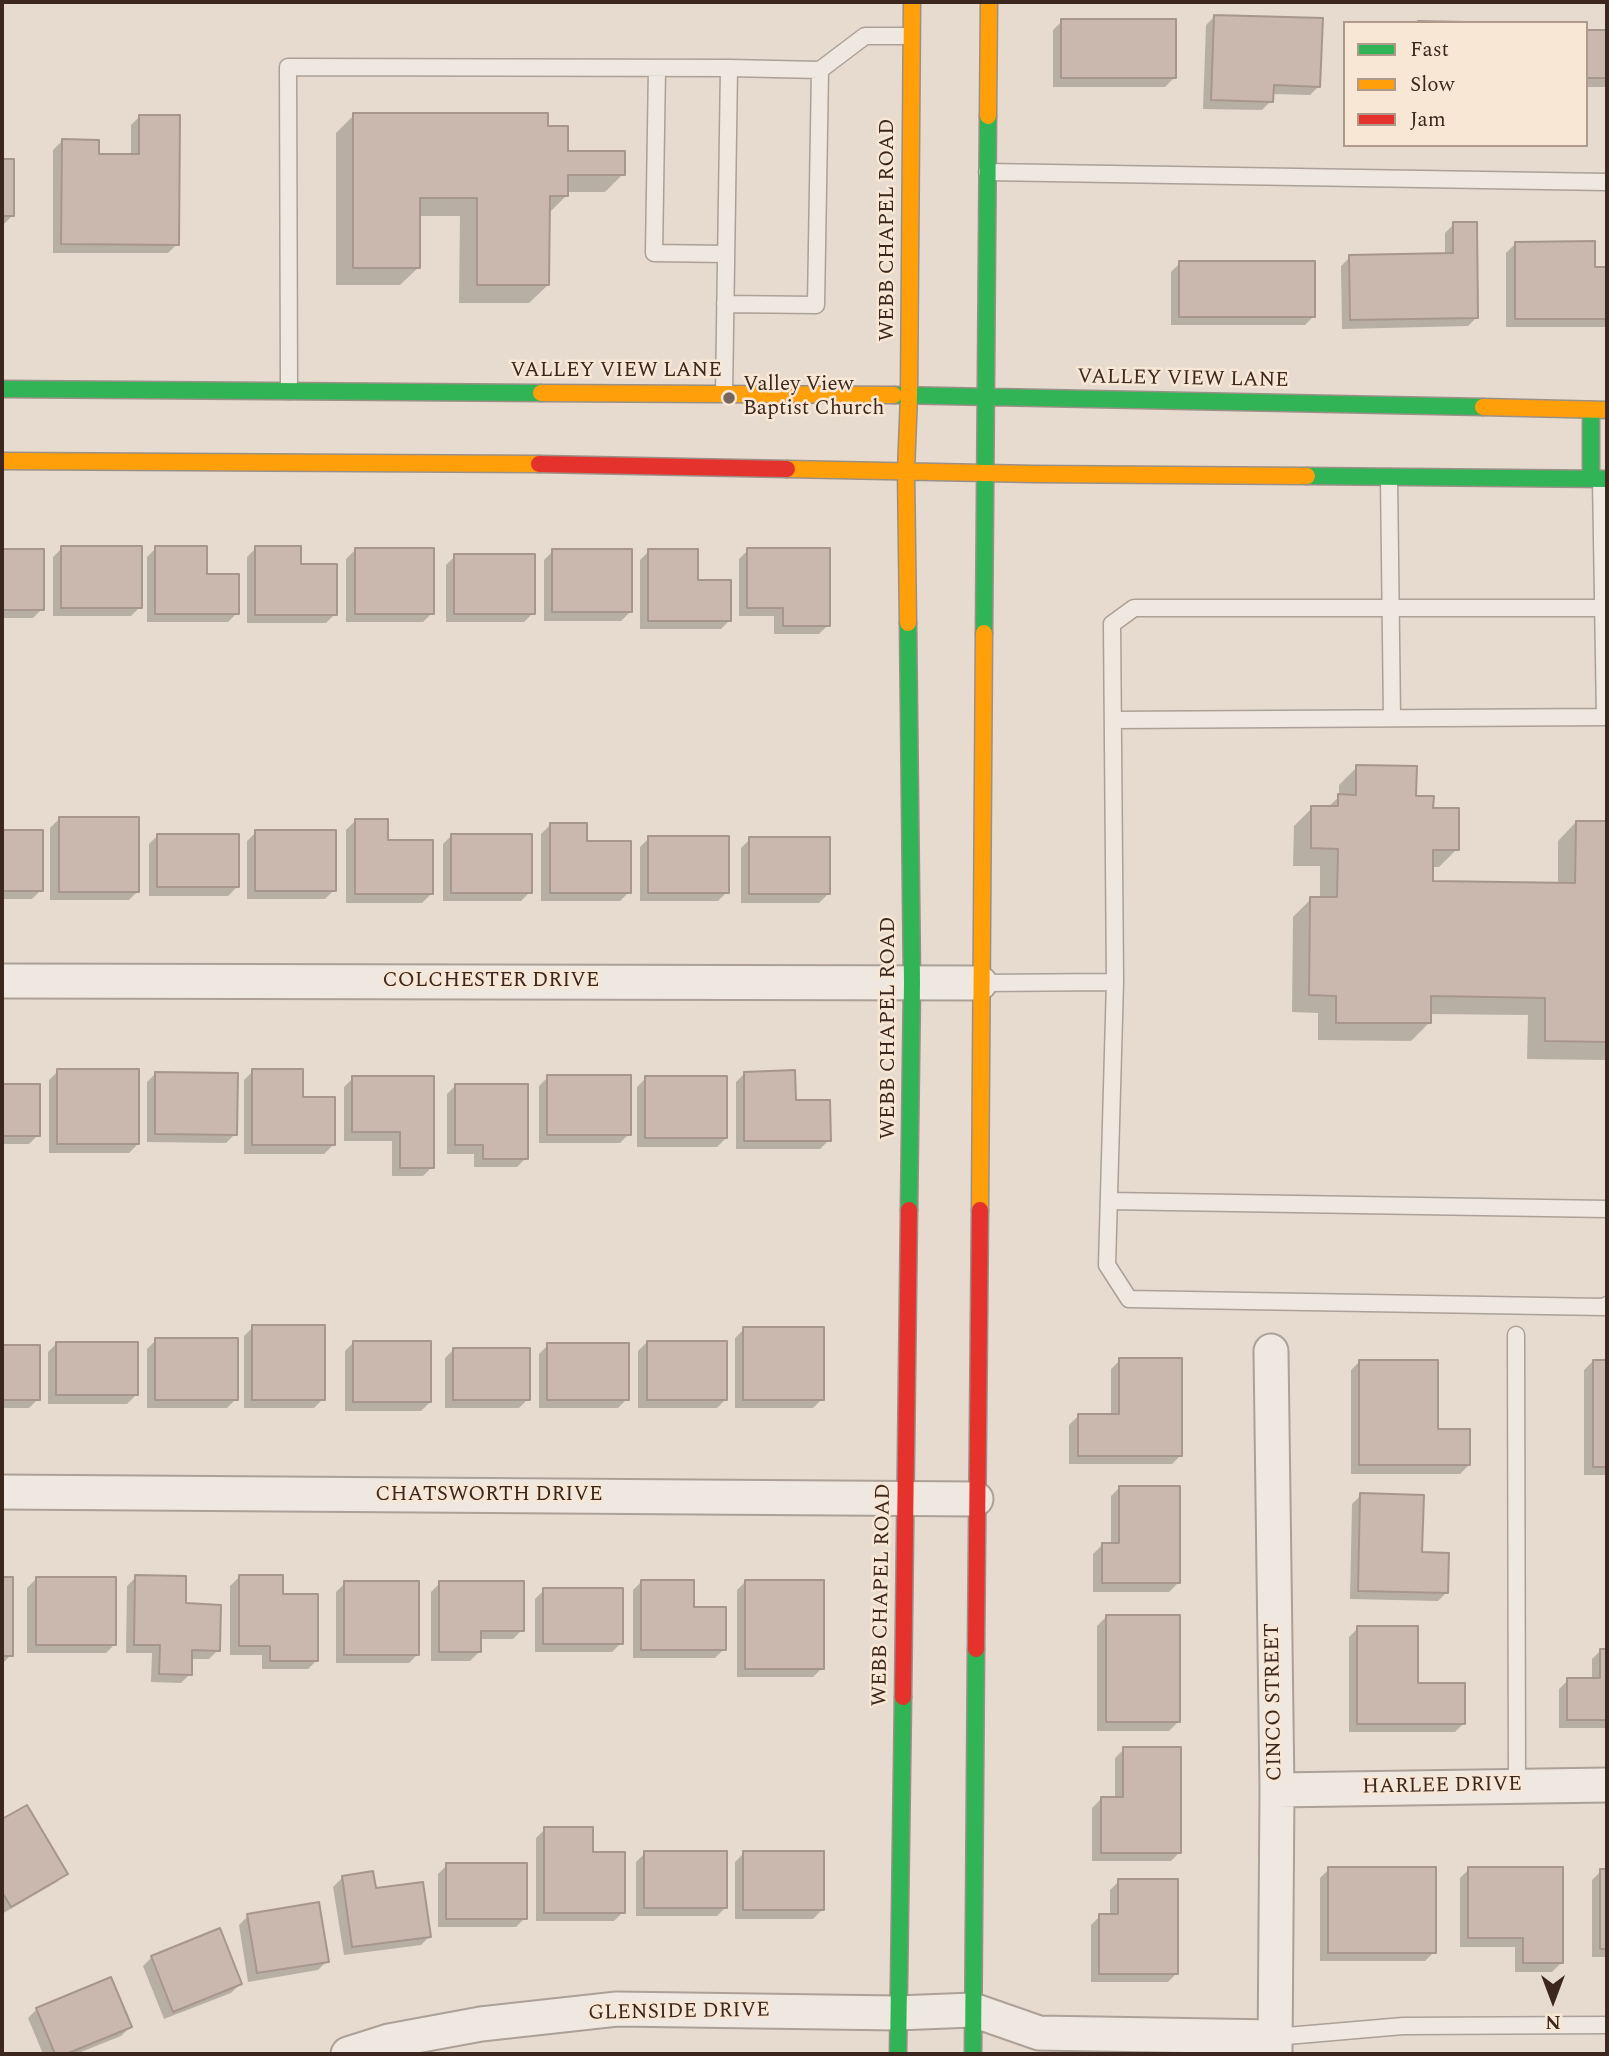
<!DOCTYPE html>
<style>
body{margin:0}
#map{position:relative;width:1609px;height:2056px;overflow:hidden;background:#e6dbce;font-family:Spectral,serif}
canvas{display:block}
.frame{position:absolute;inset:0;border:4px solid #3c271e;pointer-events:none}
.legend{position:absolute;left:1343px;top:21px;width:245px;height:126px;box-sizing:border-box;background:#f8e7d4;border:2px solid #ad9a8b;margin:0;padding:9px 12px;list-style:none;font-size:21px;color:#3c271e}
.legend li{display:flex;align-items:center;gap:14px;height:35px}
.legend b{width:35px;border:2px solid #ad9a8b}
.north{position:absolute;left:1518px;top:1965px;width:70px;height:70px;-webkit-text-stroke:5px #f8e7d4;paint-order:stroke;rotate:180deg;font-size:19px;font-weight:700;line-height:28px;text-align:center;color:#3c271e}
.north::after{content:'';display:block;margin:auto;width:24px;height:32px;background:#3c271e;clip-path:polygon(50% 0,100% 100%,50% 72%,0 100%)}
</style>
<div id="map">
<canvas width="1609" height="2056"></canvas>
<div class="frame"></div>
<ul class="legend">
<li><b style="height:9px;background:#30b455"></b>Fast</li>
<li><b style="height:9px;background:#ff9f0a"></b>Slow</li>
<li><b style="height:9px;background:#e5322d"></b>Jam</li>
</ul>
<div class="north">N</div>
</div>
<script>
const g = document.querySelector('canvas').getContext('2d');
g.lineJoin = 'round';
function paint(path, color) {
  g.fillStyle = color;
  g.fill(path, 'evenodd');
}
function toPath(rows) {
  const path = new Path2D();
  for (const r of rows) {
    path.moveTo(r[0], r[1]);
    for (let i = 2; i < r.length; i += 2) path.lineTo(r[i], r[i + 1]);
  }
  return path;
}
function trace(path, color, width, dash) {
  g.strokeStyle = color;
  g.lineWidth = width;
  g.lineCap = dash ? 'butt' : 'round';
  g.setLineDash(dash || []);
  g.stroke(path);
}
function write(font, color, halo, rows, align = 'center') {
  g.font = font + ' Spectral,serif';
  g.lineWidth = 5;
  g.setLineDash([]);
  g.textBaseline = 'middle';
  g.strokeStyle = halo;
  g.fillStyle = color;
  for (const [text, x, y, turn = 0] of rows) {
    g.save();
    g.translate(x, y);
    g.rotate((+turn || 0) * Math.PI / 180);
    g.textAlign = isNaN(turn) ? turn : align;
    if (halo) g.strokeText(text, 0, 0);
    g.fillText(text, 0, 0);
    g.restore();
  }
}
const shadow = toPath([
 [1215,16,1319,86,1310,95,1272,94,1271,101,1262,110,1203,109,1206,25],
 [1062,21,1174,78,1165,87,1053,87,1053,30],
 [1586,32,1607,32,1607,87,1586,87],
 [354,115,547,128,567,153,623,174,605,192,567,192,567,195,548,214,548,285,529,303,459,303,460,216,419,216,419,267,400,285,336,285,336,133],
 [140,116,177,244,168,253,53,253,53,150,62,141,97,156,131,156,131,125],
 [2,161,13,161,13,215,4,224,2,224],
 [1454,224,1477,317,1468,326,1342,329,1341,266,1350,257,1445,255,1445,233],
 [1515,244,1594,269,1607,269,1607,327,1506,327,1506,253],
 [1180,263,1314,316,1305,325,1171,325,1171,272],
 [62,548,140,607,131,616,53,616,53,557],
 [156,548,205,576,237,613,228,622,147,622,147,557],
 [256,548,299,565,335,614,326,623,247,623,247,557],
 [355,550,432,613,423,622,346,622,346,559],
 [748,550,828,625,819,634,774,634,774,616,739,616,739,559],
 [2,551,42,551,42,609,33,618,2,618],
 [553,551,630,612,621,621,544,621,544,560],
 [649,551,696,582,730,620,721,629,640,629,640,560],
 [455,556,533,613,524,622,446,622,446,565],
 [1357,767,1414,797,1431,809,1457,849,1439,867,1431,867,1431,883,1558,885,1558,841,1576,822,1607,823,1607,1060,1527,1059,1528,1015,1429,1014,1429,1023,1411,1041,1318,1040,1318,1013,1292,1012,1293,917,1311,899,1320,899,1320,866,1293,866,1294,826,1312,808,1327,808,1339,797,1339,785],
 [59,819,138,891,129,900,50,900,50,828],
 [355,821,386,841,431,894,422,903,346,903,346,830],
 [550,825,586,843,629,892,620,901,541,901,541,834],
 [2,832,41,832,41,890,32,899,2,899],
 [256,832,334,890,325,899,247,899,247,841],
 [158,835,237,887,228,896,149,896,149,844],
 [452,835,530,892,521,901,443,901,443,844],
 [649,838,727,892,718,901,640,901,640,847],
 [750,839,828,894,819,903,741,903,741,848],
 [58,1071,138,1144,129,1153,49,1153,49,1080],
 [253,1071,302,1098,333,1145,324,1154,244,1154,244,1080],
 [156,1073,235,1134,226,1143,147,1142,147,1082],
 [745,1073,794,1102,829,1140,820,1149,736,1149,736,1082],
 [548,1077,629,1134,620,1143,539,1143,539,1086],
 [353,1078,432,1167,423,1176,392,1176,392,1141,344,1141,344,1087],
 [646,1078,726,1138,717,1147,637,1147,637,1087],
 [2,1085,38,1085,38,1135,29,1144,2,1144],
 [456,1085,526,1158,517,1167,474,1167,474,1154,447,1154,447,1094],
 [253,1327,323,1399,314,1408,244,1408,244,1336],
 [744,1329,822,1399,813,1408,735,1408,735,1338],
 [156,1340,236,1399,227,1408,147,1408,147,1349],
 [354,1342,430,1402,421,1411,345,1411,345,1351],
 [647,1342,726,1399,717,1408,638,1408,638,1351],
 [57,1343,136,1395,127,1404,48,1404,48,1352],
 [548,1345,627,1399,618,1408,539,1408,539,1354],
 [2,1347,38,1347,38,1399,29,1408,2,1408],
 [454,1349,528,1399,519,1408,445,1408,445,1358],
 [1120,1360,1181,1455,1172,1464,1069,1464,1069,1425,1078,1416,1111,1416,1111,1369],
 [1360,1361,1436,1431,1469,1465,1460,1474,1351,1474,1351,1370],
 [1593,1361,1607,1361,1607,1475,1584,1475,1584,1370],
 [1120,1487,1178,1583,1169,1592,1093,1592,1093,1554,1102,1545,1111,1545,1111,1496],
 [1361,1495,1420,1554,1447,1592,1438,1601,1350,1599,1352,1504],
 [1607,1495,1607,1595,1605,1595,1605,1498],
 [136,1577,184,1605,218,1650,209,1659,190,1659,190,1674,181,1683,151,1682,152,1653,126,1653,127,1586],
 [239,1577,282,1596,317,1660,308,1669,262,1669,262,1655,230,1655,230,1586],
 [2,1579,11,1579,11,1655,2,1664],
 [36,1579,115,1644,106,1653,27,1653,27,1588],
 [642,1581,692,1609,724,1649,715,1658,633,1658,633,1590],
 [746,1581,822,1668,813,1677,737,1677,737,1590],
 [345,1583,418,1654,409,1663,336,1663,336,1592],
 [440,1583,522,1630,513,1639,479,1639,479,1652,470,1661,431,1661,431,1592],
 [544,1590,621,1643,612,1652,535,1652,535,1599],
 [1106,1617,1178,1722,1169,1731,1097,1731,1097,1626],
 [1358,1628,1416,1684,1464,1723,1455,1732,1349,1732,1349,1637],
 [1601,1650,1607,1650,1607,1728,1559,1728,1559,1689,1568,1680,1592,1680,1592,1659],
 [1124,1749,1180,1852,1171,1861,1092,1861,1092,1808,1101,1799,1115,1799,1115,1758],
 [26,1807,66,1873,57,1882,2,1914,2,1821],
 [545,1829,591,1854,623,1912,614,1921,536,1921,536,1838],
 [645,1853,726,1907,717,1916,636,1916,636,1862],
 [744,1853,822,1910,813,1919,735,1919,735,1862],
 [447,1865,525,1918,516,1927,438,1927,438,1874],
 [1329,1869,1434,1952,1425,1961,1320,1961,1320,1878],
 [1469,1869,1561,1963,1552,1972,1515,1972,1515,1947,1460,1947,1460,1878],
 [1601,1871,1607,1871,1607,1957,1592,1957,1592,1880],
 [342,1878,374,1890,430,1936,421,1945,344,1955,333,1887],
 [1119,1881,1177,1973,1168,1982,1091,1982,1091,1925,1100,1916,1110,1916,1110,1890],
 [248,1916,327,1961,318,1970,248,1982,239,1925],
 [152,1957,240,1984,231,1993,164,2019,143,1966],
 [110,1979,130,2027,121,2036,76,2054,43,2054,28,2018,37,2009]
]);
const building = toPath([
 [1214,15,1323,18,1320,87,1274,85,1273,102,1211,100,1214,15],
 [1061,19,1176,19,1176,78,1061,78,1061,19],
 [1418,21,1466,22,1466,23,1418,23,1418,21],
 [1586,30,1607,30,1607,78,1586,78,1586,30],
 [353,113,548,113,548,126,568,126,568,151,625,151,625,175,568,175,568,196,550,196,549,285,477,285,477,198,420,198,420,268,353,268,353,113],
 [139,115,180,115,179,245,61,244,62,139,99,140,99,154,139,154,139,115],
 [2,159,14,159,14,216,2,216,2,159],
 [1453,222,1477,222,1478,318,1350,320,1349,255,1453,253,1453,222],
 [1595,241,1595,267,1607,267,1607,319,1515,319,1515,242,1595,241],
 [1179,261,1315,261,1315,317,1179,317,1179,261],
 [61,546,142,546,142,608,61,608,61,546],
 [155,546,207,546,207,574,239,574,239,614,155,614,155,546],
 [255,546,301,546,301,564,337,564,337,615,255,615,255,546],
 [355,548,434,548,434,614,355,614,355,548],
 [747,548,830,548,830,626,783,626,783,608,747,608,747,548],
 [2,549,44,549,44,610,2,610,2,549],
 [552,549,632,549,632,612,552,612,552,549],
 [648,549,698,549,698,580,731,580,731,621,648,621,648,549],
 [454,554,535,554,535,614,454,614,454,554],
 [1356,765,1417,766,1416,796,1434,796,1433,808,1459,808,1459,850,1433,850,1433,881,1575,883,1576,821,1607,821,1607,1042,1545,1041,1545,998,1431,996,1431,1023,1336,1023,1336,996,1309,995,1310,897,1337,897,1338,849,1311,848,1311,806,1338,806,1338,794,1356,795,1356,765],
 [59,817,139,817,139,892,59,892,59,817],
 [355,819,388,819,388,840,433,840,433,894,355,894,355,819],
 [550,823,587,823,587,841,631,841,631,893,550,893,550,823],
 [2,830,43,830,43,891,2,891,2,830],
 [255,830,336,830,336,891,255,891,255,830],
 [157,834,239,834,239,887,157,887,157,834],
 [451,834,532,834,532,893,451,893,451,834],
 [648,836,729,836,729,893,648,893,648,836],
 [749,837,830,837,830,894,749,894,749,837],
 [57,1069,139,1069,139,1144,57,1144,57,1069],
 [252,1069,303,1069,303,1097,335,1097,335,1145,252,1145,252,1069],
 [795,1070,796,1100,830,1100,831,1141,744,1141,744,1072,795,1070],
 [155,1072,238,1073,237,1135,155,1134,155,1072],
 [547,1075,631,1075,631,1135,547,1135,547,1075],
 [352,1076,434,1076,434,1168,400,1168,400,1132,352,1132,352,1076],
 [645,1076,727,1076,727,1138,645,1138,645,1076],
 [2,1084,40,1084,40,1136,2,1136,2,1084],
 [455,1084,528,1084,528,1159,483,1159,483,1145,455,1145,455,1084],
 [252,1325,325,1325,325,1400,252,1400,252,1325],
 [743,1327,824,1327,824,1400,743,1400,743,1327],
 [155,1338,238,1338,238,1400,155,1400,155,1338],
 [353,1341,431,1341,431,1402,353,1402,353,1341],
 [647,1341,727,1341,727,1400,647,1400,647,1341],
 [56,1342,138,1342,138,1395,56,1395,56,1342],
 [547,1343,629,1343,629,1400,547,1400,547,1343],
 [2,1345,40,1345,40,1400,2,1400,2,1345],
 [453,1348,530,1348,530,1400,453,1400,453,1348],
 [1119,1358,1182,1358,1182,1456,1078,1456,1078,1414,1119,1414,1119,1358],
 [1359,1360,1438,1360,1438,1429,1470,1429,1470,1465,1359,1465,1359,1360],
 [1593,1360,1607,1360,1607,1467,1593,1467,1593,1360],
 [1119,1486,1180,1486,1180,1583,1102,1583,1102,1543,1119,1543,1119,1486],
 [1360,1493,1424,1495,1422,1552,1449,1553,1448,1593,1358,1591,1360,1493],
 [135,1575,186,1576,186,1603,221,1605,220,1651,192,1650,192,1675,159,1674,160,1645,134,1645,135,1575],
 [239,1575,283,1575,283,1594,318,1594,318,1661,270,1661,270,1646,239,1646,239,1575],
 [2,1577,13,1577,13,1656,2,1656,2,1577],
 [36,1577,116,1577,116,1645,36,1645,36,1577],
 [641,1580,694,1580,694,1607,726,1607,726,1650,641,1650,641,1580],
 [745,1580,824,1580,824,1669,745,1669,745,1580],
 [344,1581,419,1581,419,1655,344,1655,344,1581],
 [439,1581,524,1581,524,1631,481,1631,481,1652,439,1652,439,1581],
 [543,1588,623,1588,623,1644,543,1644,543,1588],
 [1106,1615,1180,1615,1180,1722,1106,1722,1106,1615],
 [1357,1626,1418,1626,1418,1683,1465,1683,1465,1724,1357,1724,1357,1626],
 [1600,1649,1607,1649,1607,1720,1567,1720,1567,1678,1600,1678,1600,1649],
 [1123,1747,1181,1747,1181,1853,1101,1853,1101,1797,1123,1797,1123,1747],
 [27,1805,68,1874,11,1907,2,1892,2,1819,27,1805],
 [544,1827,593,1827,593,1852,625,1852,625,1913,544,1913,544,1827],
 [644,1851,727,1851,727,1908,644,1908,644,1851],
 [743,1851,824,1851,824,1910,743,1910,743,1851],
 [446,1863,527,1863,527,1919,446,1919,446,1863],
 [1328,1867,1436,1867,1436,1953,1328,1953,1328,1867],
 [1468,1867,1563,1867,1563,1963,1523,1963,1523,1938,1468,1938,1468,1867],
 [1600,1869,1607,1869,1607,1949,1600,1949,1600,1869],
 [373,1871,376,1888,423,1882,431,1937,352,1947,342,1876,373,1871],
 [1118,1879,1178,1879,1178,1974,1099,1974,1099,1914,1118,1914,1118,1879],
 [319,1902,329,1962,257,1973,247,1914,319,1902],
 [220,1928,242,1984,173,2012,151,1956,220,1928],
 [111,1977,132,2027,66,2054,55,2054,36,2008,111,1977]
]);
const lane = toPath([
 [657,68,654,253,726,254],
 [820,70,865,36,911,36],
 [987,172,1607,182],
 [725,304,816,305,820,70,729,68],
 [289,391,288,67,729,68,724,394],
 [1389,477,1392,718],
 [1601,479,1605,717],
 [1113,720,1607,717],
 [1115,982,1107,1265,1129,1299,1604,1307,1607,1305],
 [980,983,1115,982,1112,624,1134,608,1607,608],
 [1109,1201,1607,1209],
 [1516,1335,1517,1786],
 [1275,2037,1403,2026,1607,2025]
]);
const street = toPath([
 [2,981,980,983],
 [1271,1351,1277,1790,1275,2054],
 [2,1492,976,1499],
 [1277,1790,1607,1785],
 [348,2054,389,2041,481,2024,617,2009,897,2013,973,2010,1039,2033,1275,2037]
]);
const fast = toPath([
 [2,389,541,393],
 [894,395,1483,407],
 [1591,410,1591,479],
 [1307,476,1607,479],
 [908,623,912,983,909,1210],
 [984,633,988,116],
 [898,2054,903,1697],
 [973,2054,976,1649]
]);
const slow = toPath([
 [988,116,989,2],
 [541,393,894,395],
 [1483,407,1607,410],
 [2,461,539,464],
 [787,469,1034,474,1307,476],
 [908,623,906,471,909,395,912,2],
 [980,1210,984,633]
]);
const jam = toPath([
 [539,464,787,469],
 [976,1649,980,1210],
 [903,1697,909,1210]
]);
const markers = [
 [729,398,7,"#78665c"]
];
const streetNames = [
 ["WEBB CHAPEL ROAD",889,230,-90],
 ["VALLEY VIEW LANE",616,372],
 ["VALLEY VIEW LANE",1183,380,1],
 ["COLCHESTER DRIVE",491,982],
 ["WEBB CHAPEL ROAD",890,1028,-90],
 ["CHATSWORTH DRIVE",489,1496],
 ["WEBB CHAPEL ROAD",883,1595,-89],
 ["CINCO STREET",1275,1702,-91],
 ["HARLEE DRIVE",1442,1787,-1],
 ["GLENSIDE DRIVE",679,2013,-1]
];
const poiNames = [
 ["Valley View",743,386],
 ["Baptist Church",743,410]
];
paint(shadow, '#0003');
paint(building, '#cab8af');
trace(building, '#a7968d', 2);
trace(lane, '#aca097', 19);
trace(street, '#aca097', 37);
trace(fast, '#9b9087', 19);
trace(slow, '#9b9087', 19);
trace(jam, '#9b9087', 19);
trace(lane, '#eee8e0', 16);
trace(street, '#eee8e0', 33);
trace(fast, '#30b455', 16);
trace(slow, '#ff9f0a', 16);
trace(jam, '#e5322d', 16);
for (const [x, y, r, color] of markers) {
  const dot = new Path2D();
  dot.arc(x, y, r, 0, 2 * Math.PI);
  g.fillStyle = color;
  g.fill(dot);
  trace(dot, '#f8e7d4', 2.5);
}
write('21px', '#3c271e', '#f8e7d4', streetNames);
write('21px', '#3c271e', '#f8e7d4', poiNames, 'left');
</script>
